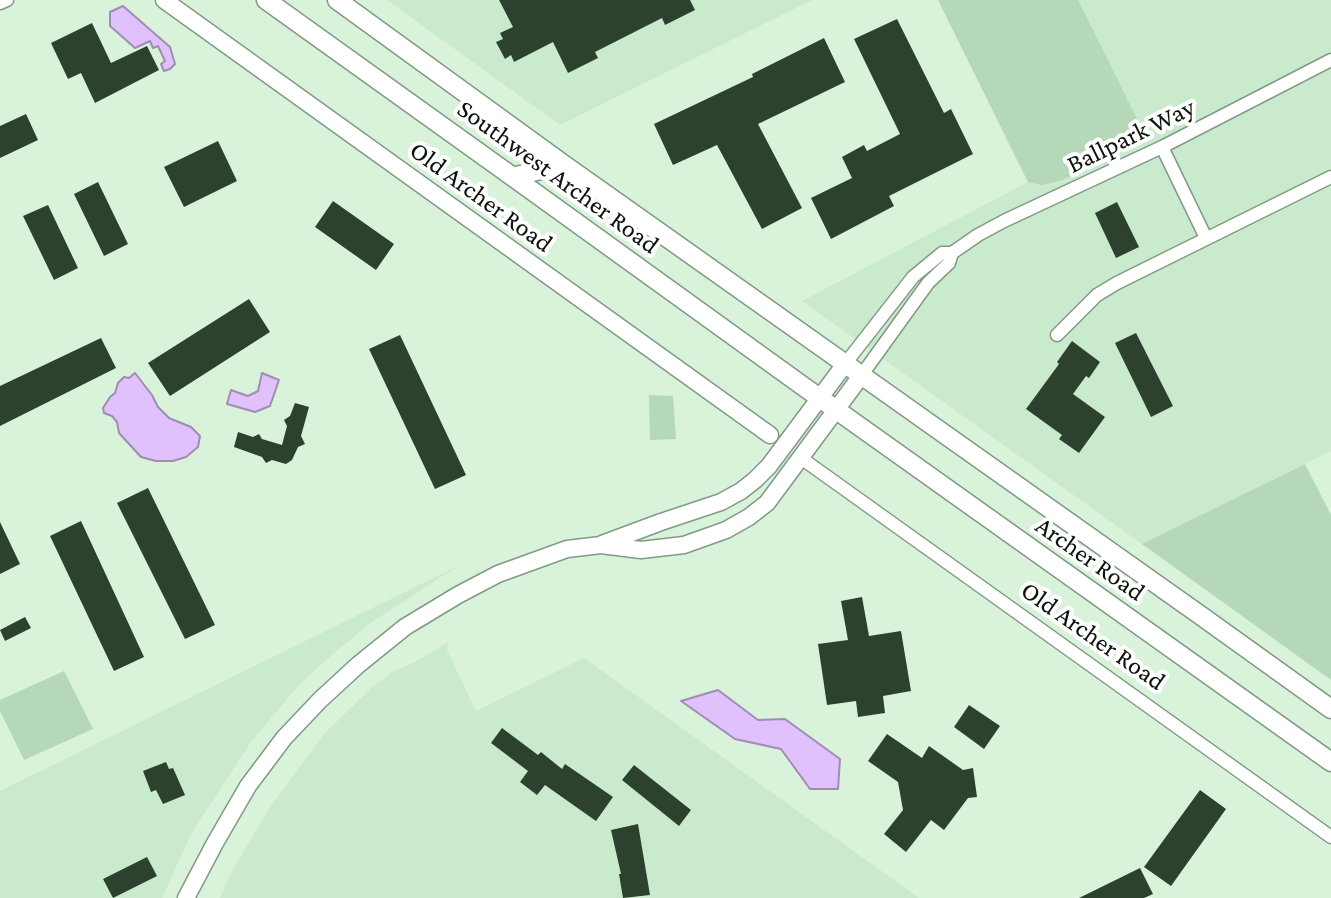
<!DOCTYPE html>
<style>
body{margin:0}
canvas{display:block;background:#d8f3da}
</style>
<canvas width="1331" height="898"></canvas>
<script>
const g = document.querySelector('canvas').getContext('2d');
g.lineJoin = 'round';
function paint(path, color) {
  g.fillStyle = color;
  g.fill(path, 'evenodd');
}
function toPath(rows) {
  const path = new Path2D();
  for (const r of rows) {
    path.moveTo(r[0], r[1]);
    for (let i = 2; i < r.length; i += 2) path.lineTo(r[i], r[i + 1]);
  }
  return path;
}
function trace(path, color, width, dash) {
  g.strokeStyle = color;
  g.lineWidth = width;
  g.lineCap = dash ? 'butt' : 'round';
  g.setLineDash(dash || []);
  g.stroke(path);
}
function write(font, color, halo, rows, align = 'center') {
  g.font = font + ' "Crimson Pro",serif';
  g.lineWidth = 8;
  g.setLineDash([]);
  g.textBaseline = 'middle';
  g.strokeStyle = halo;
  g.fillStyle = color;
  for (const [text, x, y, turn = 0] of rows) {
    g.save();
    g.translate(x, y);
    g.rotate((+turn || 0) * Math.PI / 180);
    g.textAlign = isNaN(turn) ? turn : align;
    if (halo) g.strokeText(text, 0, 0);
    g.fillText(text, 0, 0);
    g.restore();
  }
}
const built = toPath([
 [387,0,812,0,560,125],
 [938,0,1331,0,1331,451,1142,544,802,301,1028,182],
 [458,566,372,622,334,653,299,685,251,742,191,834,162,898,0,898,0,791],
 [448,642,447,650,476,711,584,658,919,898,220,898,232,871,270,807,324,734,371,688,392,672,415,662]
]);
const green = toPath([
 [938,0,1078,0,1143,131,1140,142,1063,180,1042,185,1028,182],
 [649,395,673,396,676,439,650,440],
 [1305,464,1331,515,1331,680,1142,544],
 [64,671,93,729,24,760,0,711,0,700]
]);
const water = toPath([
 [123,6,170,47,175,64,170,69,164,71,161,64,165,61,158,46,153,48,150,41,135,48,110,26,110,12,123,6],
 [135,373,152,395,158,407,169,418,191,427,200,436,198,447,186,457,173,461,156,461,141,457,119,433,117,422,112,416,104,413,103,408,110,397,115,393,118,383,124,377,129,378,135,373],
 [262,373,279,380,270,406,255,412,227,404,231,390,248,396,258,391,262,373],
 [718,690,758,720,785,719,840,759,838,789,810,789,781,749,735,739,681,701,718,690]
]);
const building = toPath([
 [499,0,690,0,695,10,665,25,662,18,595,52,598,58,568,73,553,42,514,62,511,55,505,59,496,42,503,39,500,33,513,27],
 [897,19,944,113,951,109,973,154,889,196,894,206,831,239,811,198,852,178,842,157,864,145,867,151,900,134,854,39],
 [92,23,111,63,147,46,159,70,95,103,81,73,68,79,51,43],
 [824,38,845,82,758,124,802,208,762,229,717,145,673,165,654,124,753,77,752,74],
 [26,114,38,140,0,158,0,126],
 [218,141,237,181,184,207,164,167],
 [98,182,128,244,104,256,74,194],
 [333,201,394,244,376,270,315,227],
 [1117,202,1139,247,1116,258,1095,213],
 [48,205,78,268,54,280,23,216],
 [249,299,270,332,170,396,148,363],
 [1136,333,1173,406,1151,417,1115,343],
 [400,335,466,475,435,489,369,349],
 [101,338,116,368,0,426,0,386],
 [1072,341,1100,362,1089,378,1086,376,1073,394,1105,417,1079,453,1059,439,1062,435,1026,409,1059,364,1057,362],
 [295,403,309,407,301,436,305,444,298,447,292,460,286,464,272,460,266,463,262,457,234,447,238,432,253,437,259,434,262,439,282,445,287,426,284,420,290,416],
 [148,488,215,625,185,639,117,503],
 [81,521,144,657,114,671,50,536],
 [0,522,20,564,0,574],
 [862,597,869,636,901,631,911,691,883,696,885,713,858,717,856,701,827,705,818,644,848,640,841,601],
 [25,617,31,628,5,641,0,630],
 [969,705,1000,726,984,749,954,727],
 [502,728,538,755,541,752,562,769,565,764,613,797,596,821,545,785,537,795,520,782,528,771,491,743],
 [887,734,922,758,929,746,963,770,973,768,977,797,968,798,944,830,931,820,906,852,884,834,903,810,898,782,868,761],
 [166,762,169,769,173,768,185,795,163,804,156,790,151,792,143,771],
 [634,765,691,810,679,826,622,780],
 [1200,790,1226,809,1171,886,1144,867],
 [638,824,650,895,623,898,619,874,621,874,611,830],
 [147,857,157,876,113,898,103,879],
 [1140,868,1153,894,1144,898,1079,898]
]);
const street = toPath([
 [0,3,7,0],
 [1162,147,1206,238],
 [1057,335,1097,295,1117,283,1331,177],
 [845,364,913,277,942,253,952,253],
 [861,376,928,283,949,263,952,253,978,235,1004,221,1162,147,1331,60],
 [801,458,1331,837]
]);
const secondary = toPath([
 [164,0,770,435],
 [602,544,661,522,721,502,741,491,755,480,769,466,845,364],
 [186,898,215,843,248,786,284,738,320,700,358,665,405,627,458,595,498,574,567,549,601,545,641,550,684,545,726,530,749,517,767,503,861,376]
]);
const primary = toPath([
 [266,0,513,177,807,389,1331,762],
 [337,0,563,164,1200,615,1331,709],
 [513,177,563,164]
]);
const streetNames = [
 ["Ballpark Way",1131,136,-26],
 ["Southwest Archer Road",558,177,36],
 ["Old Archer Road",481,197,36],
 ["Archer Road",1090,559,35],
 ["Old Archer Road",1093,636,35]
];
paint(built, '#c9eacc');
paint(green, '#b4d8b8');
paint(water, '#e0c1fb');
trace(water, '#a08db3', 2);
paint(building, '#2c422f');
trace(street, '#819a84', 15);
trace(secondary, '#819a84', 19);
trace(primary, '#819a84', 21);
trace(street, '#fff', 12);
trace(secondary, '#fff', 16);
trace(primary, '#fff', 18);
write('26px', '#0b140c', '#fff', streetNames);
</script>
